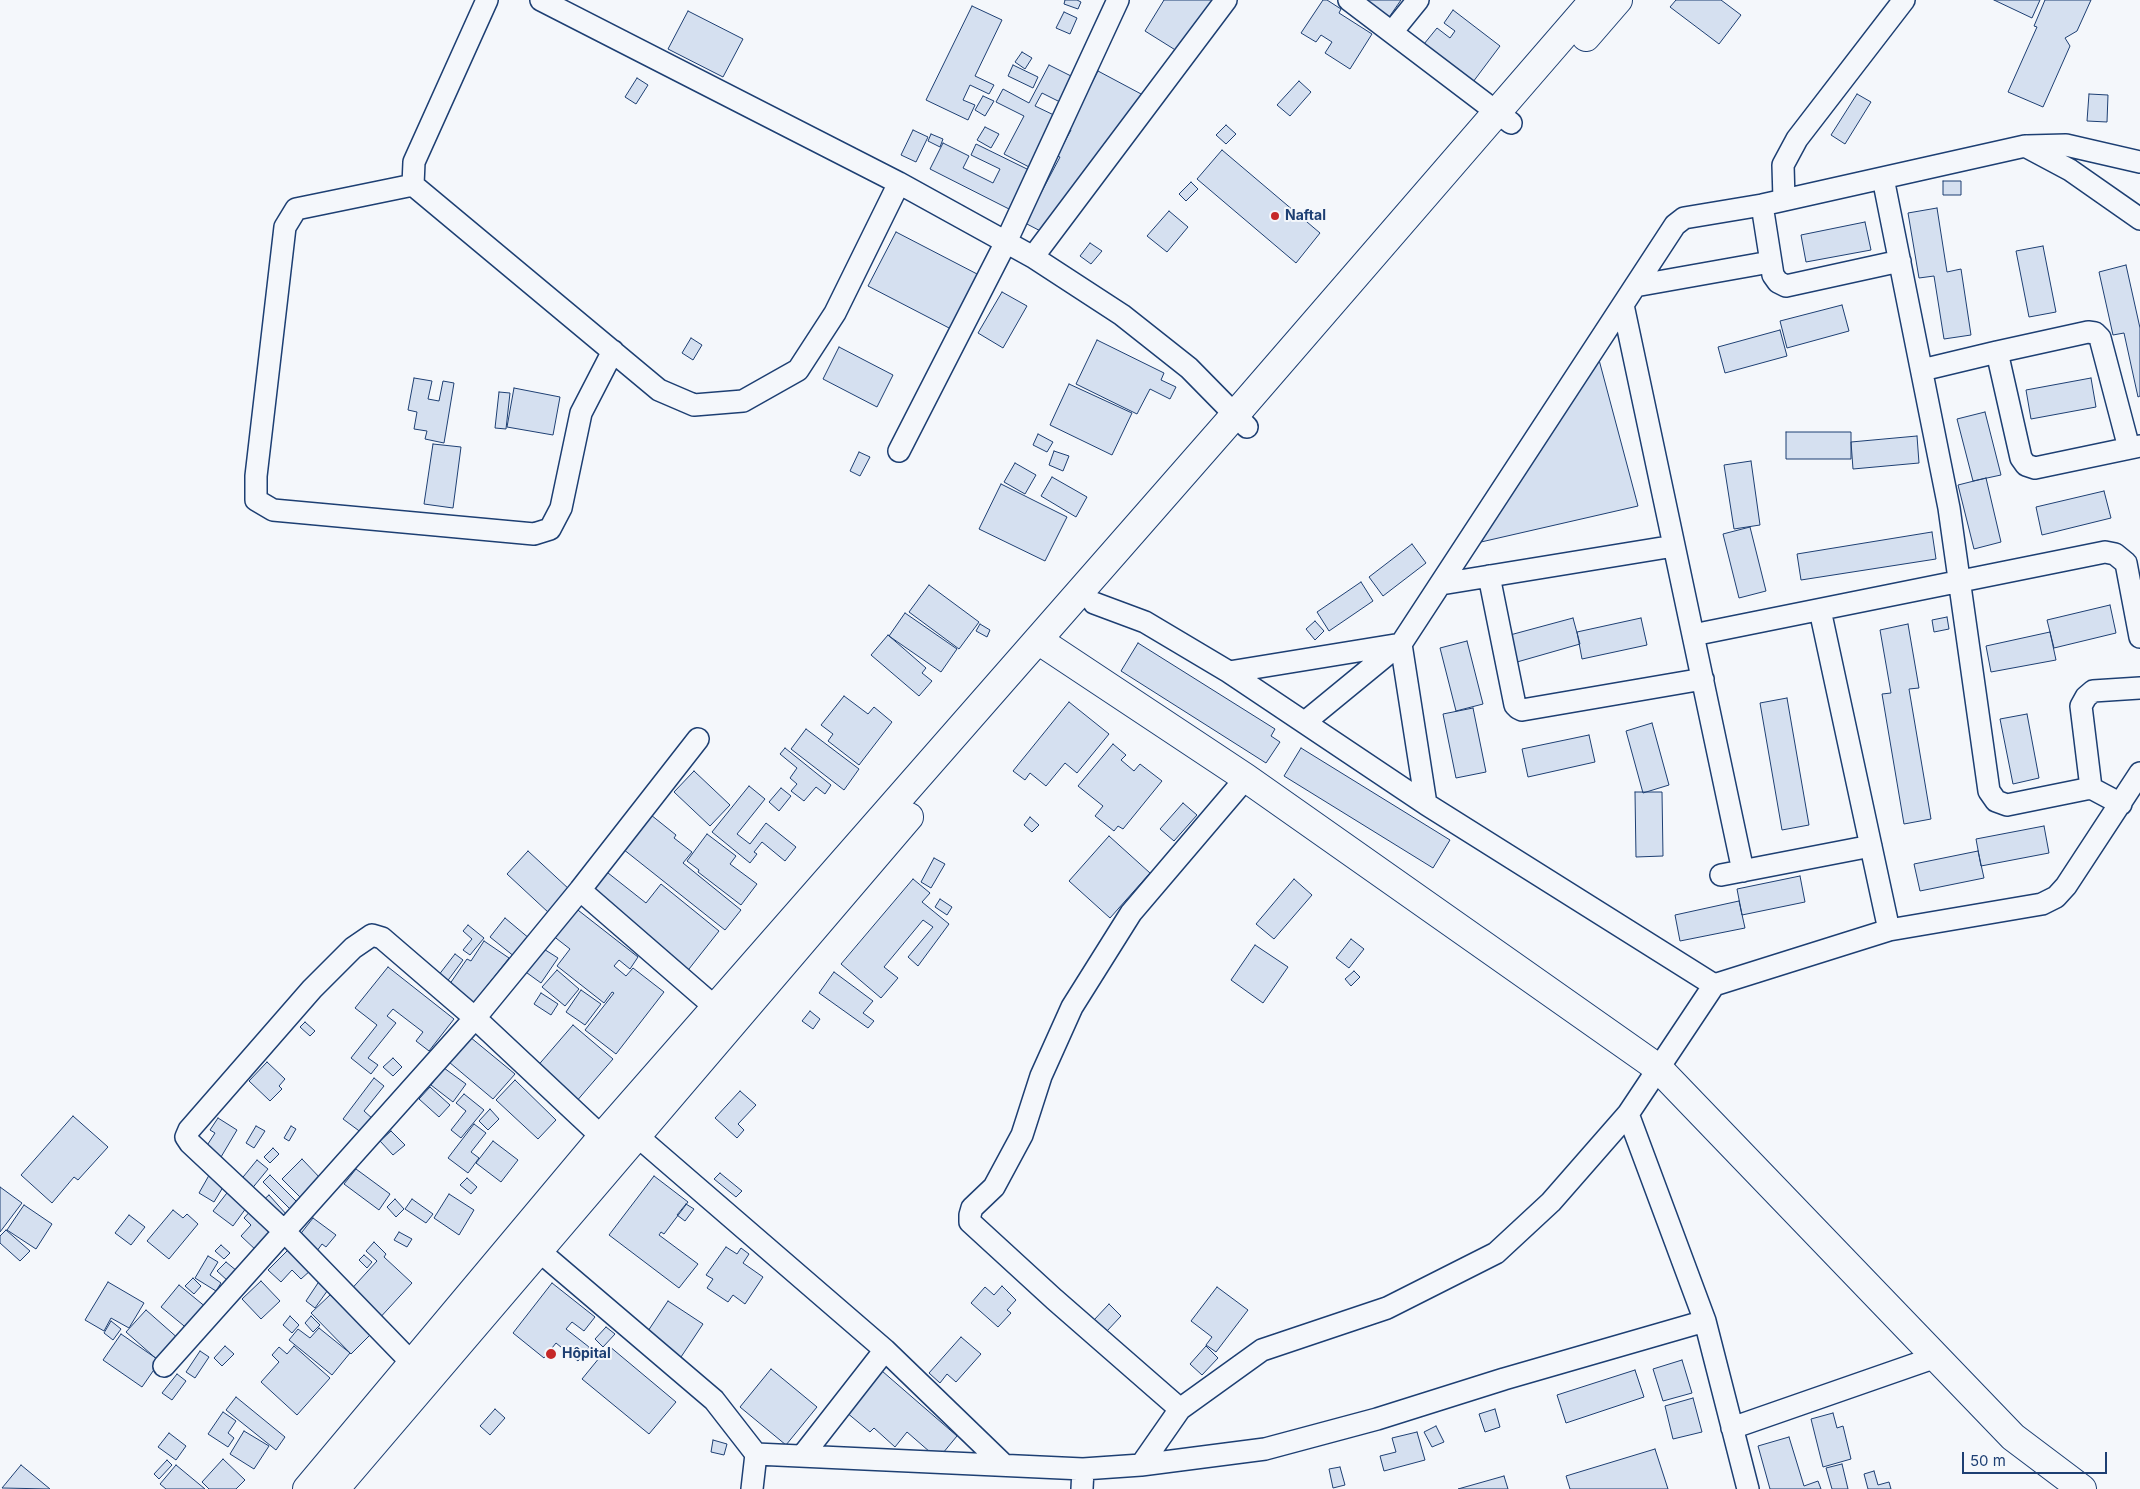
<!DOCTYPE html>
<meta charset="utf-8">
<style>
body{margin:0}
#map{position:relative;width:2140px;height:1489px;overflow:hidden;background:#f4f7fb;font-family:Inter,sans-serif}
canvas{display:block}
.scale{position:absolute;left:1962px;top:1452px;width:145px;height:22px;box-sizing:border-box;border:2px solid #1d3f73;border-top:0;padding-left:6px;font-size:15px;line-height:18px;white-space:nowrap;color:#1d3f73;-webkit-text-stroke:4px #f4f7fb;paint-order:stroke}
</style>
<div id="map">
<canvas width="2140" height="1489"></canvas>
<div class="scale">50 m</div>
</div>
<script>
const g = document.querySelector('canvas').getContext('2d');
g.lineJoin = 'round';
function paint(path, color) {
  g.fillStyle = color;
  g.fill(path, 'evenodd');
}
function toPath(rows) {
  const path = new Path2D();
  for (const r of rows) {
    path.moveTo(r[0], r[1]);
    for (let i = 2; i < r.length; i += 2) path.lineTo(r[i], r[i + 1]);
  }
  return path;
}
function trace(path, color, width, dash) {
  g.strokeStyle = color;
  g.lineWidth = width;
  g.lineCap = dash ? 'butt' : 'round';
  g.setLineDash(dash || []);
  g.stroke(path);
}
function write(font, color, halo, rows, align = 'center') {
  g.font = font + ' Inter,sans-serif';
  g.lineWidth = 4;
  g.setLineDash([]);
  g.textBaseline = 'middle';
  g.strokeStyle = halo;
  g.fillStyle = color;
  for (const [text, x, y, turn = 0] of rows) {
    g.save();
    g.translate(x, y);
    g.rotate((+turn || 0) * Math.PI / 180);
    g.textAlign = isNaN(turn) ? turn : align;
    if (halo) g.strokeText(text, 0, 0);
    g.fillText(text, 0, 0);
    g.restore();
  }
}
const building = toPath([
 [1065,0,1077,0,1081,2,1078,9,1064,4,1065,0],
 [1164,0,1219,0,1185,56,1145,31,1164,0],
 [1323,0,1327,0,1341,9,1339,13,1372,34,1350,69,1325,53,1332,42,1321,35,1316,42,1301,33,1323,0],
 [1354,0,1401,0,1385,23,1354,0],
 [1676,0,1721,0,1741,15,1719,44,1670,7,1676,0],
 [1994,0,2040,0,2032,18,1994,0],
 [2045,0,2091,0,2077,31,2065,38,2070,46,2043,107,2008,92,2037,27,2034,26,2045,0],
 [972,6,1002,20,975,76,994,85,989,94,970,85,963,100,975,105,968,120,926,100,972,6],
 [1453,10,1500,46,1473,82,1424,44,1437,28,1450,38,1455,31,1444,23,1453,10],
 [688,11,743,39,723,77,668,49,688,11],
 [1064,12,1077,18,1070,34,1056,28,1064,12],
 [1022,52,1032,58,1025,69,1015,62,1022,52],
 [1013,65,1038,77,1033,88,1008,76,1013,65],
 [1049,65,1073,77,1060,102,1042,93,1035,106,1058,117,1031,168,1004,154,1024,116,996,102,1003,89,1029,103,1049,65],
 [1098,71,1143,95,1054,238,1025,223,1060,157,1057,156,1071,130,1068,129,1098,71],
 [637,78,648,85,636,104,625,97,637,78],
 [1299,81,1311,92,1290,116,1277,105,1299,81],
 [1857,94,1871,102,1845,144,1831,135,1857,94],
 [2089,94,2108,95,2107,122,2087,121,2089,94],
 [983,96,994,101,985,116,975,110,983,96],
 [1226,125,1236,134,1226,144,1216,135,1226,125],
 [985,127,999,134,991,148,977,140,985,127],
 [913,130,928,137,916,162,901,155,913,130],
 [931,134,943,139,940,147,928,141,931,134],
 [943,143,969,156,963,168,993,183,1000,169,971,155,976,144,1029,170,1009,209,930,169,943,143],
 [1222,150,1320,233,1296,263,1197,179,1222,150],
 [1943,181,1961,181,1961,195,1943,195,1943,181],
 [1191,182,1198,189,1186,201,1179,194,1191,182],
 [1937,208,1947,272,1961,269,1971,335,1944,339,1934,276,1919,278,1908,213,1937,208],
 [1169,211,1188,227,1167,252,1147,236,1169,211],
 [1865,222,1871,250,1806,262,1801,235,1865,222],
 [896,232,979,275,951,329,868,286,896,232],
 [1090,243,1102,251,1091,264,1080,256,1090,243],
 [2043,246,2056,312,2029,317,2016,251,2043,246],
 [2126,265,2140,328,2140,396,2138,397,2124,333,2113,335,2099,272,2126,265],
 [1002,292,1027,306,1003,348,978,333,1002,292],
 [1842,305,1849,331,1787,348,1780,321,1842,305],
 [1780,330,1787,356,1725,373,1718,347,1780,330],
 [691,338,702,345,693,360,682,353,691,338],
 [1097,340,1164,373,1161,380,1176,387,1170,399,1150,389,1137,414,1076,384,1097,340],
 [839,347,893,375,877,407,823,379,839,347],
 [1598,356,1638,506,1481,542,1598,356],
 [414,378,432,381,428,399,439,401,443,381,454,383,444,443,425,439,427,431,414,429,417,412,408,410,414,378],
 [2091,378,2096,407,2031,419,2026,390,2091,378],
 [1069,384,1132,413,1112,455,1050,425,1069,384],
 [514,388,560,397,553,435,507,427,514,388],
 [499,392,510,393,506,429,495,428,499,392],
 [1985,412,2001,475,1973,481,1957,419,1985,412],
 [1786,432,1851,432,1851,459,1786,459,1786,432],
 [1038,434,1053,442,1047,452,1033,445,1038,434],
 [1917,436,1919,463,1853,469,1851,442,1917,436],
 [433,444,461,447,453,508,424,504,433,444],
 [1054,451,1069,456,1063,471,1049,465,1054,451],
 [859,452,870,457,860,476,850,471,859,452],
 [1751,461,1760,525,1734,529,1724,465,1751,461],
 [1015,463,1036,475,1025,494,1004,482,1015,463],
 [1052,477,1087,497,1076,517,1041,496,1052,477],
 [1986,478,2001,542,1974,549,1958,485,1986,478],
 [1001,484,1067,517,1045,561,979,529,1001,484],
 [2104,491,2111,518,2042,535,2036,507,2104,491],
 [1750,527,1766,591,1739,598,1723,534,1750,527],
 [1932,532,1936,559,1801,580,1797,554,1932,532],
 [1412,544,1426,563,1383,596,1369,577,1412,544],
 [1361,582,1373,601,1329,631,1317,612,1361,582],
 [929,585,979,622,959,649,909,612,929,585],
 [2110,605,2116,633,2054,648,2047,620,2110,605],
 [905,613,957,649,941,672,889,636,905,613],
 [1947,617,1949,629,1934,632,1932,620,1947,617],
 [1573,618,1580,644,1517,662,1510,635,1573,618],
 [1641,618,1647,645,1582,659,1577,632,1641,618],
 [1315,621,1324,631,1315,640,1306,629,1315,621],
 [980,624,990,630,987,637,976,631,980,624],
 [1908,624,1919,688,1909,689,1931,819,1904,824,1882,694,1891,693,1880,630,1908,624],
 [2050,632,2056,660,1991,672,1986,646,2050,632],
 [888,635,926,668,922,673,932,681,919,696,871,655,888,635],
 [1467,641,1483,704,1456,711,1440,648,1467,641],
 [1138,643,1275,729,1271,736,1280,742,1266,763,1121,671,1138,643],
 [844,696,868,714,874,707,892,722,859,765,828,741,833,734,821,725,844,696],
 [1787,698,1809,825,1782,830,1760,703,1787,698],
 [1069,702,1109,734,1077,773,1065,763,1046,786,1030,773,1025,780,1013,771,1069,702],
 [1473,708,1486,772,1456,778,1443,714,1473,708],
 [2027,714,2039,778,2013,784,2000,719,2027,714],
 [1652,723,1669,785,1643,793,1626,731,1652,723],
 [806,729,859,769,844,790,791,749,806,729],
 [1589,735,1595,762,1528,777,1522,749,1589,735],
 [1113,744,1126,755,1121,760,1134,771,1140,764,1162,781,1123,829,1118,826,1114,831,1095,816,1103,806,1078,786,1113,744],
 [785,748,831,785,825,794,816,787,804,801,791,791,797,784,790,778,797,768,780,754,785,748],
 [1301,748,1450,840,1433,868,1284,776,1301,748],
 [694,771,730,805,710,826,674,792,694,771],
 [749,786,765,799,737,834,750,844,766,823,796,847,785,861,762,842,754,852,757,854,750,863,712,832,749,786],
 [781,788,791,796,779,811,769,802,781,788],
 [1635,792,1662,792,1663,856,1636,857,1635,792],
 [1183,803,1197,815,1174,841,1160,829,1183,803],
 [651,815,676,835,674,838,692,852,683,863,741,910,725,930,623,849,651,815],
 [1030,817,1039,825,1032,832,1024,825,1030,817],
 [2044,826,2049,853,1981,866,1976,839,2044,826],
 [707,834,736,856,730,864,757,884,741,905,698,872,699,870,687,861,707,834],
 [1109,836,1150,873,1110,918,1069,881,1109,836],
 [528,851,570,890,549,913,507,874,528,851],
 [1978,851,1984,878,1920,891,1914,864,1978,851],
 [934,858,945,864,931,888,921,882,934,858],
 [603,869,646,903,661,884,719,931,685,974,584,892,603,869],
 [1800,876,1805,902,1742,915,1737,889,1800,876],
 [913,879,930,893,922,902,949,924,918,966,908,957,933,927,923,920,884,967,898,978,881,998,841,964,913,879],
 [1294,879,1312,895,1274,939,1256,924,1294,879],
 [940,899,952,907,947,915,935,907,940,899],
 [1739,901,1745,928,1680,941,1675,915,1739,901],
 [574,907,638,957,630,969,619,960,614,966,626,976,633,968,664,992,616,1054,585,1030,614,993,612,992,604,1003,557,966,570,949,552,935,574,907],
 [505,918,530,939,515,957,490,937,505,918],
 [468,925,484,938,470,955,463,950,472,939,463,931,468,925],
 [1351,939,1364,949,1349,968,1336,958,1351,939],
 [484,941,509,958,472,1005,447,988,467,959,471,961,484,941],
 [1255,945,1288,967,1263,1003,1231,980,1255,945],
 [539,946,558,958,541,983,523,970,539,946],
 [455,954,463,960,446,983,438,976,455,954],
 [388,967,454,1019,429,1051,416,1041,423,1032,393,1009,387,1016,396,1023,368,1058,378,1065,371,1074,351,1058,377,1025,355,1008,388,967],
 [557,970,579,989,565,1006,542,987,557,970],
 [1354,971,1360,977,1351,986,1345,979,1354,971],
 [834,972,873,1001,863,1013,874,1021,868,1028,819,993,834,972],
 [581,990,601,1004,585,1025,566,1012,581,990],
 [541,993,558,1004,551,1015,534,1004,541,993],
 [810,1011,820,1019,813,1029,802,1021,810,1011],
 [305,1022,315,1031,310,1036,300,1027,305,1022],
 [573,1025,613,1059,575,1103,535,1069,573,1025],
 [470,1037,515,1074,493,1099,449,1062,470,1037],
 [393,1058,402,1067,393,1076,383,1067,393,1058],
 [267,1062,285,1079,279,1086,282,1089,270,1101,249,1081,267,1062],
 [444,1068,466,1084,453,1102,431,1085,444,1068],
 [374,1078,384,1086,364,1111,373,1119,362,1133,343,1119,374,1078],
 [515,1080,556,1120,538,1139,496,1100,515,1080],
 [430,1087,450,1105,439,1117,419,1099,430,1087],
 [740,1091,756,1105,738,1124,744,1130,737,1138,715,1118,740,1091],
 [464,1094,484,1110,461,1138,451,1130,466,1111,456,1103,464,1094],
 [490,1109,499,1119,488,1130,479,1121,490,1109],
 [73,1116,108,1147,78,1180,74,1177,52,1203,21,1175,73,1116],
 [218,1118,237,1130,221,1157,206,1147,215,1133,210,1130,218,1118],
 [474,1124,486,1133,471,1152,479,1158,468,1173,448,1158,474,1124],
 [256,1126,265,1131,254,1148,246,1143,256,1126],
 [291,1126,296,1129,289,1141,284,1138,291,1126],
 [391,1131,405,1145,393,1155,380,1141,391,1131],
 [493,1141,518,1160,501,1182,476,1163,493,1141],
 [273,1148,279,1154,270,1163,264,1157,273,1148],
 [302,1159,322,1180,302,1199,282,1179,302,1159],
 [257,1160,268,1169,250,1191,239,1182,257,1160],
 [356,1169,390,1194,379,1210,344,1184,356,1169],
 [212,1170,228,1179,214,1202,199,1193,212,1170],
 [720,1173,742,1191,736,1197,714,1179,720,1173],
 [270,1175,298,1203,291,1210,263,1182,270,1175],
 [654,1176,688,1202,664,1234,661,1232,659,1235,698,1264,679,1288,609,1235,654,1176],
 [467,1178,477,1187,471,1194,460,1185,467,1178],
 [0,1187,22,1203,0,1232,0,1187],
 [230,1189,249,1204,233,1226,213,1211,230,1189],
 [449,1194,474,1210,459,1235,434,1218,449,1194],
 [269,1195,287,1215,280,1222,261,1202,269,1195],
 [395,1199,404,1209,396,1217,387,1207,395,1199],
 [412,1199,433,1214,426,1223,405,1209,412,1199],
 [686,1204,694,1209,685,1221,677,1215,686,1204],
 [24,1205,52,1224,36,1249,7,1230,24,1205],
 [254,1207,279,1230,258,1252,241,1236,251,1225,244,1218,254,1207],
 [173,1210,183,1218,187,1214,198,1224,169,1259,147,1241,173,1210],
 [129,1215,145,1227,131,1245,115,1233,129,1215],
 [313,1218,336,1235,326,1247,322,1244,314,1255,295,1241,313,1218],
 [6,1230,30,1251,20,1261,0,1243,0,1236,6,1230],
 [399,1232,412,1239,407,1247,394,1240,399,1232],
 [374,1242,386,1254,384,1257,412,1283,376,1322,347,1294,377,1261,366,1251,374,1242],
 [221,1245,230,1253,224,1259,215,1251,221,1245],
 [726,1247,737,1254,741,1248,749,1254,743,1263,763,1277,745,1304,733,1295,728,1302,707,1288,713,1279,706,1275,726,1247],
 [290,1248,311,1270,301,1279,292,1270,281,1282,268,1270,290,1248],
 [364,1255,372,1262,367,1268,359,1260,364,1255],
 [208,1256,218,1262,210,1275,221,1283,216,1291,195,1278,208,1256],
 [226,1262,237,1271,228,1281,217,1271,226,1262],
 [193,1278,201,1286,194,1294,185,1286,193,1278],
 [320,1280,330,1287,315,1308,306,1301,320,1280],
 [261,1281,280,1301,261,1319,242,1299,261,1281],
 [108,1282,144,1303,129,1328,111,1318,104,1331,85,1320,108,1282],
 [552,1283,595,1317,584,1331,572,1322,566,1329,589,1347,578,1361,556,1343,544,1358,513,1333,552,1283],
 [179,1285,207,1308,189,1330,161,1307,179,1285],
 [1002,1286,1016,1300,1007,1310,1011,1313,998,1327,971,1303,985,1287,994,1295,1002,1286],
 [1217,1287,1248,1310,1216,1352,1206,1345,1212,1337,1191,1321,1217,1287],
 [330,1295,370,1335,351,1354,311,1313,330,1295],
 [668,1301,703,1324,681,1357,646,1334,668,1301],
 [1109,1304,1121,1316,1106,1332,1094,1320,1109,1304],
 [146,1310,180,1340,160,1362,126,1332,146,1310],
 [290,1316,299,1325,292,1333,283,1325,290,1316],
 [311,1316,320,1325,313,1332,305,1323,311,1316],
 [111,1321,121,1329,113,1340,104,1333,111,1321],
 [606,1327,615,1334,603,1347,595,1339,606,1327],
 [319,1328,350,1353,332,1375,289,1340,298,1329,310,1338,319,1328],
 [121,1334,160,1361,142,1387,103,1360,121,1334],
 [961,1337,981,1354,956,1382,947,1374,940,1383,929,1373,961,1337],
 [225,1346,234,1354,222,1366,214,1358,225,1346],
 [294,1346,330,1378,297,1415,261,1382,279,1362,272,1355,279,1347,287,1354,294,1346],
 [609,1346,676,1402,649,1434,582,1379,609,1346],
 [1206,1346,1218,1358,1202,1375,1190,1364,1206,1346],
 [200,1351,209,1357,195,1378,186,1372,200,1351],
 [1682,1360,1692,1393,1663,1401,1653,1369,1682,1360],
 [771,1369,817,1407,786,1445,740,1407,771,1369],
 [1635,1370,1644,1397,1566,1423,1557,1395,1635,1370],
 [882,1371,957,1436,938,1459,907,1432,895,1447,874,1428,870,1432,846,1412,882,1371],
 [177,1374,186,1381,172,1400,162,1393,177,1374],
 [236,1397,285,1437,276,1450,226,1410,236,1397],
 [1693,1398,1702,1432,1673,1439,1665,1406,1693,1398],
 [495,1409,505,1418,490,1435,480,1426,495,1409],
 [1495,1409,1500,1427,1485,1432,1479,1414,1495,1409],
 [223,1412,236,1421,228,1433,234,1438,228,1447,208,1434,223,1412],
 [1833,1413,1837,1428,1843,1426,1851,1459,1823,1467,1811,1419,1833,1413],
 [1436,1426,1444,1442,1432,1447,1424,1432,1436,1426],
 [244,1431,269,1446,254,1469,230,1454,244,1431],
 [1417,1432,1425,1460,1384,1471,1380,1456,1396,1452,1392,1438,1417,1432],
 [169,1433,186,1446,176,1460,158,1447,169,1433],
 [1789,1437,1804,1486,1818,1481,1821,1489,1770,1489,1758,1446,1789,1437],
 [713,1440,727,1444,724,1455,711,1452,713,1440],
 [1655,1449,1668,1489,1570,1489,1566,1476,1655,1449],
 [223,1459,245,1480,236,1489,209,1489,202,1482,223,1459],
 [167,1460,172,1465,159,1479,154,1474,167,1460],
 [1842,1464,1848,1489,1832,1489,1826,1468,1842,1464],
 [21,1465,50,1489,2,1488,21,1465],
 [176,1465,205,1489,166,1489,160,1484,176,1465],
 [1340,1467,1345,1485,1333,1488,1329,1469,1340,1467],
 [1874,1471,1878,1485,1889,1482,1891,1489,1868,1489,1864,1474,1874,1471],
 [1504,1476,1508,1489,1458,1489,1504,1476]
]);
const minor = toPath([
 [487,0,414,162,413,185,659,390,694,405,743,401,798,370,835,313,899,183],
 [541,0,899,183,1033,257,1122,315,1189,368,1247,427],
 [1349,0,1511,123],
 [1392,32,1418,0],
 [2027,146,2066,145,2140,162],
 [1883,178,1949,508,1989,791,1996,801,2007,805,2091,788,2121,804],
 [413,185,296,209,285,227,256,476,256,500,273,510,534,534,550,529,561,508,581,413,613,351],
 [1784,200,1783,165,1797,139,1904,0],
 [1762,205,1773,275,1778,282,1786,286,1900,261],
 [1033,257,1226,0],
 [1635,286,1770,262],
 [1623,305,1693,635,2105,552,2115,554,2126,563,2140,637],
 [1997,352,2088,332,2095,333,2100,338,2129,448],
 [1922,370,1997,352,2021,458,2026,465,2035,468,2140,446],
 [899,451,1006,242,1118,0],
 [1489,576,1515,705,1518,708,1522,710,1703,679],
 [1441,584,1674,546],
 [1094,603,1145,622,1229,672,1426,804,1714,985,1889,930,2042,904,2056,897,2066,886,2140,773],
 [1820,610,1889,930],
 [1693,635,1743,871],
 [1401,644,1426,804],
 [1229,672,1401,644,1675,225,1684,218,1762,205,2025,146,2070,170,2140,219],
 [1305,722,1400,644],
 [2091,788,2081,706,2086,697,2093,691,2140,688],
 [1721,875,1871,846],
 [580,890,716,1008],
 [1714,985,1628,1114,1705,1321,1748,1489],
 [636,1135,885,1350,1004,1465],
 [538,1250,714,1400,756,1454,1083,1469,1082,1489],
 [412,1363,284,1231,190,1143,186,1137,189,1130,312,989,353,948,372,935,382,938,475,1018,602,1137],
 [164,1366,475,1018,580,890,698,739],
 [1180,1409,1054,1299,970,1222,970,1215,972,1208,994,1187,1022,1135,1041,1076,1072,1007,1131,913,1246,778],
 [1732,1428,1936,1357],
 [803,1455,885,1350],
 [1141,1465,1180,1409,1262,1350,1387,1308,1496,1253,1551,1202,1628,1114],
 [1083,1469,1141,1465,1265,1449,1377,1419,1504,1379,1705,1321],
 [752,1489,756,1454]
]);
const major = toPath([
 [1586,37,1618,0],
 [1038,640,1246,778,1658,1068,2013,1437,2082,1489],
 [307,1489,602,1137,1234,416,1594,0],
 [335,1489,909,817]
]);
const markers = [
 [1275,216,5,"#c62828"],
 [551,1354,6,"#c62828"]
];
const poiNames = [
 ["Naftal",1285,216],
 ["Hôpital",562,1354]
];
paint(building, '#d5e0f0');
trace(building, '#1d3f73', 1);
trace(minor, '#1d3f73', 24);
trace(major, '#1d3f73', 30);
trace(minor, '#f4f7fb', 21);
trace(major, '#f4f7fb', 28);
for (const [x, y, r, color] of markers) {
  const dot = new Path2D();
  dot.arc(x, y, r, 0, 2 * Math.PI);
  g.fillStyle = color;
  g.fill(dot);
  trace(dot, '#f4f7fb', 2);
}
write('bold 14px', '#1d3f73', '#f4f7fb', poiNames, 'left');
</script>
